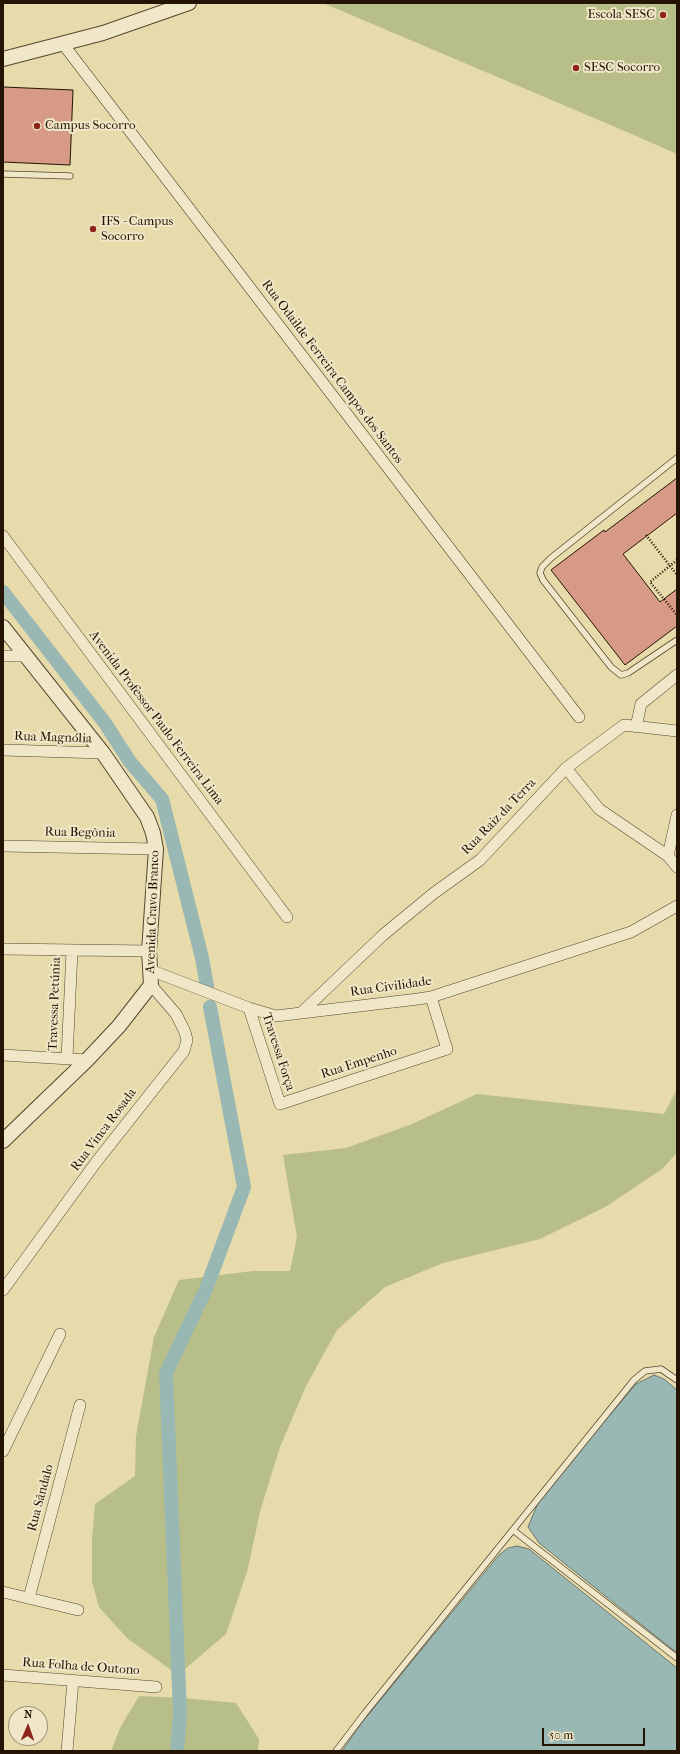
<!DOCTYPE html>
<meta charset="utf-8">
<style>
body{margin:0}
#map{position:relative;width:680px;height:1754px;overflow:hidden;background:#e7daab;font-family:"IM FELL French Canon",serif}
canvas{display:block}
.frame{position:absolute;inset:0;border:4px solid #251403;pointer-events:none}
.north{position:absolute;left:8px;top:1706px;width:40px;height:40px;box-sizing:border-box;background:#efe7c8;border:1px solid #9e9379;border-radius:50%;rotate:2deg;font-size:11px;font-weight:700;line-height:16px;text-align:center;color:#251403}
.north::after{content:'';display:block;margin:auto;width:14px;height:18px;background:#8f2418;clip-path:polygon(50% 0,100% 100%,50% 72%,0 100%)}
.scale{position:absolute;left:542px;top:1728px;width:103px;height:18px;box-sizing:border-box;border:2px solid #251403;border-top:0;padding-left:5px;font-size:12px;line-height:14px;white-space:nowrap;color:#251403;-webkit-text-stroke:3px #efe7c8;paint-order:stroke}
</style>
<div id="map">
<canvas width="680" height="1754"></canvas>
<div class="frame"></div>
<div class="north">N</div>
<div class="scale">50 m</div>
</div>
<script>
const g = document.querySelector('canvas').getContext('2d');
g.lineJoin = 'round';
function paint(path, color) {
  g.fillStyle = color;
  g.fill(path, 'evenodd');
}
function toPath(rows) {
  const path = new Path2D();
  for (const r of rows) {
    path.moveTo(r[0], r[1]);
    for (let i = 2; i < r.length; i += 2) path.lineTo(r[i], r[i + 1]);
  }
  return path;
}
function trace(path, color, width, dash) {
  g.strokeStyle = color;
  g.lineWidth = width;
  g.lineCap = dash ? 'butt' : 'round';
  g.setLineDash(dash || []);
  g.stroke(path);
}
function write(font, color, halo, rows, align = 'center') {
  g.font = font + ' "IM FELL French Canon",serif';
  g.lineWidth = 4;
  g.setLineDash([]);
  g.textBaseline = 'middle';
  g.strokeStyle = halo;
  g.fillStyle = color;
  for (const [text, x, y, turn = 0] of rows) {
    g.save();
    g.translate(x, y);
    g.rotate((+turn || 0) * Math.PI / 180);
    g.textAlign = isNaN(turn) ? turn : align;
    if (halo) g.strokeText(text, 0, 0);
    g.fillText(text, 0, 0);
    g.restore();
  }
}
const green = toPath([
 [323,3,677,3,677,154,627,132],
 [677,1089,677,1153,662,1169,607,1206,540,1239,443,1263,385,1287,337,1330,306,1386,280,1447,261,1508,247,1572,226,1634,178,1675,127,1638,99,1607,92,1582,92,1539,95,1504,135,1476,136,1436,154,1337,179,1280,253,1271,290,1271,297,1237,283,1155,346,1148,412,1124,477,1094,664,1114],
 [139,1696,183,1698,236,1703,259,1739,258,1751,111,1751,120,1728]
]);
const water = toPath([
 [654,1375,664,1379,677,1390,677,1653,539,1543,528,1527,540,1498,556,1478,636,1384,654,1375],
 [517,1546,529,1549,677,1668,677,1751,342,1751,363,1721,499,1555,508,1548,517,1546]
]);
const canal = toPath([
 [3,592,105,723,130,762,162,799,202,958,207,986],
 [177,1751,180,1713,166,1373,206,1289,244,1187,210,1007]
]);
const building = toPath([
 [3,87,73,90,70,165,3,162,3,87],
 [677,478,677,513,623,554,660,602,677,589,677,626,625,665,551,570,604,530,605,532,677,478]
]);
const path = toPath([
 [646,535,677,575],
 [677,560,650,582,677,615]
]);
const service = toPath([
 [3,174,70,176],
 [677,458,551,558,542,567,540,573,543,580,611,667,621,675,628,673,677,640],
 [513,1530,677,1658],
 [336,1751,365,1713,634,1380,645,1371,661,1369,677,1380]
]);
const minor = toPath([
 [63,44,579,717],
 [3,536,287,917],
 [3,656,27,656],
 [636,727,641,704,677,675],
 [3,750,103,753],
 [566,768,599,809,668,856,677,867],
 [3,846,156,849],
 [668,856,677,815],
 [3,949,149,951],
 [150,970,249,1008,276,1016,418,999,431,997,631,932,677,906],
 [249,1008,280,1104,447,1049,431,997],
 [301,1013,383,935,434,893,480,860,566,768,624,725,677,731],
 [3,1055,87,1060],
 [67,1058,72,951],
 [3,1290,97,1161,184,1051,187,1040,185,1032,176,1014,151,985],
 [3,1451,60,1334],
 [3,1592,78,1610],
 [29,1598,80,1405],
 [3,1675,156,1687],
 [67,1751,73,1681]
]);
const tertiary = toPath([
 [3,59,103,33,189,3],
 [3,627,103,753,147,817,153,833,156,849,149,951,151,985,119,1026,87,1060,3,1141]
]);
const markers = [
 [663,15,4,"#8f2418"],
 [576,68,4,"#8f2418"],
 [37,126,4,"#8f2418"],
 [93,229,4,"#8f2418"]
];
const poiNames = [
 ["Escola SESC",655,15,"right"],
 ["SESC Socorro",584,68],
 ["Campus Socorro",45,126],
 ["IFS - Campus",101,222],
 ["Socorro",101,237]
];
const streetNames = [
 ["Rua Odailde Ferreira Campos dos Santos",332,372,53],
 ["Avenida Professor Paulo Ferreira Lima",156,718,53],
 ["Rua Magnólia",53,738,2],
 ["Rua Raiz da Terra",499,817,-46],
 ["Rua Begônia",80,833,1],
 ["Avenida Cravo Branco",153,912,-88],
 ["Rua Civilidade",391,987,-8],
 ["Travessa Petúnia",55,1004,-88],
 ["Travessa Força",278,1052,72],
 ["Rua Empenho",359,1063,-18],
 ["Rua Vinca Rosada",104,1130,-53],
 ["Rua Sândalo",41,1498,-75],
 ["Rua Folha de Outono",81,1667,4]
];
paint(green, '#b8be87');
paint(water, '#9ab8b3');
trace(water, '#6b766d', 1);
trace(canal, '#9ab8b3', 14);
paint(building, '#d69a86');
trace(building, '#251403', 1);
trace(service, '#56462d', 7);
trace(minor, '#56462d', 12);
trace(tertiary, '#56462d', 16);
trace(path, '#251403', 2.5, [1, 2]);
trace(service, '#efe7c8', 5.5);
trace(minor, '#efe7c8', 11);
trace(tertiary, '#efe7c8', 14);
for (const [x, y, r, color] of markers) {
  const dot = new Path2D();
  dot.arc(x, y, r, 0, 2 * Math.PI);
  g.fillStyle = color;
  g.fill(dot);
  trace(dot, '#efe7c8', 1.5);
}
write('13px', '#251403', '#efe7c8', poiNames, 'left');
write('13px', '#251403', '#efe7c8', streetNames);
</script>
